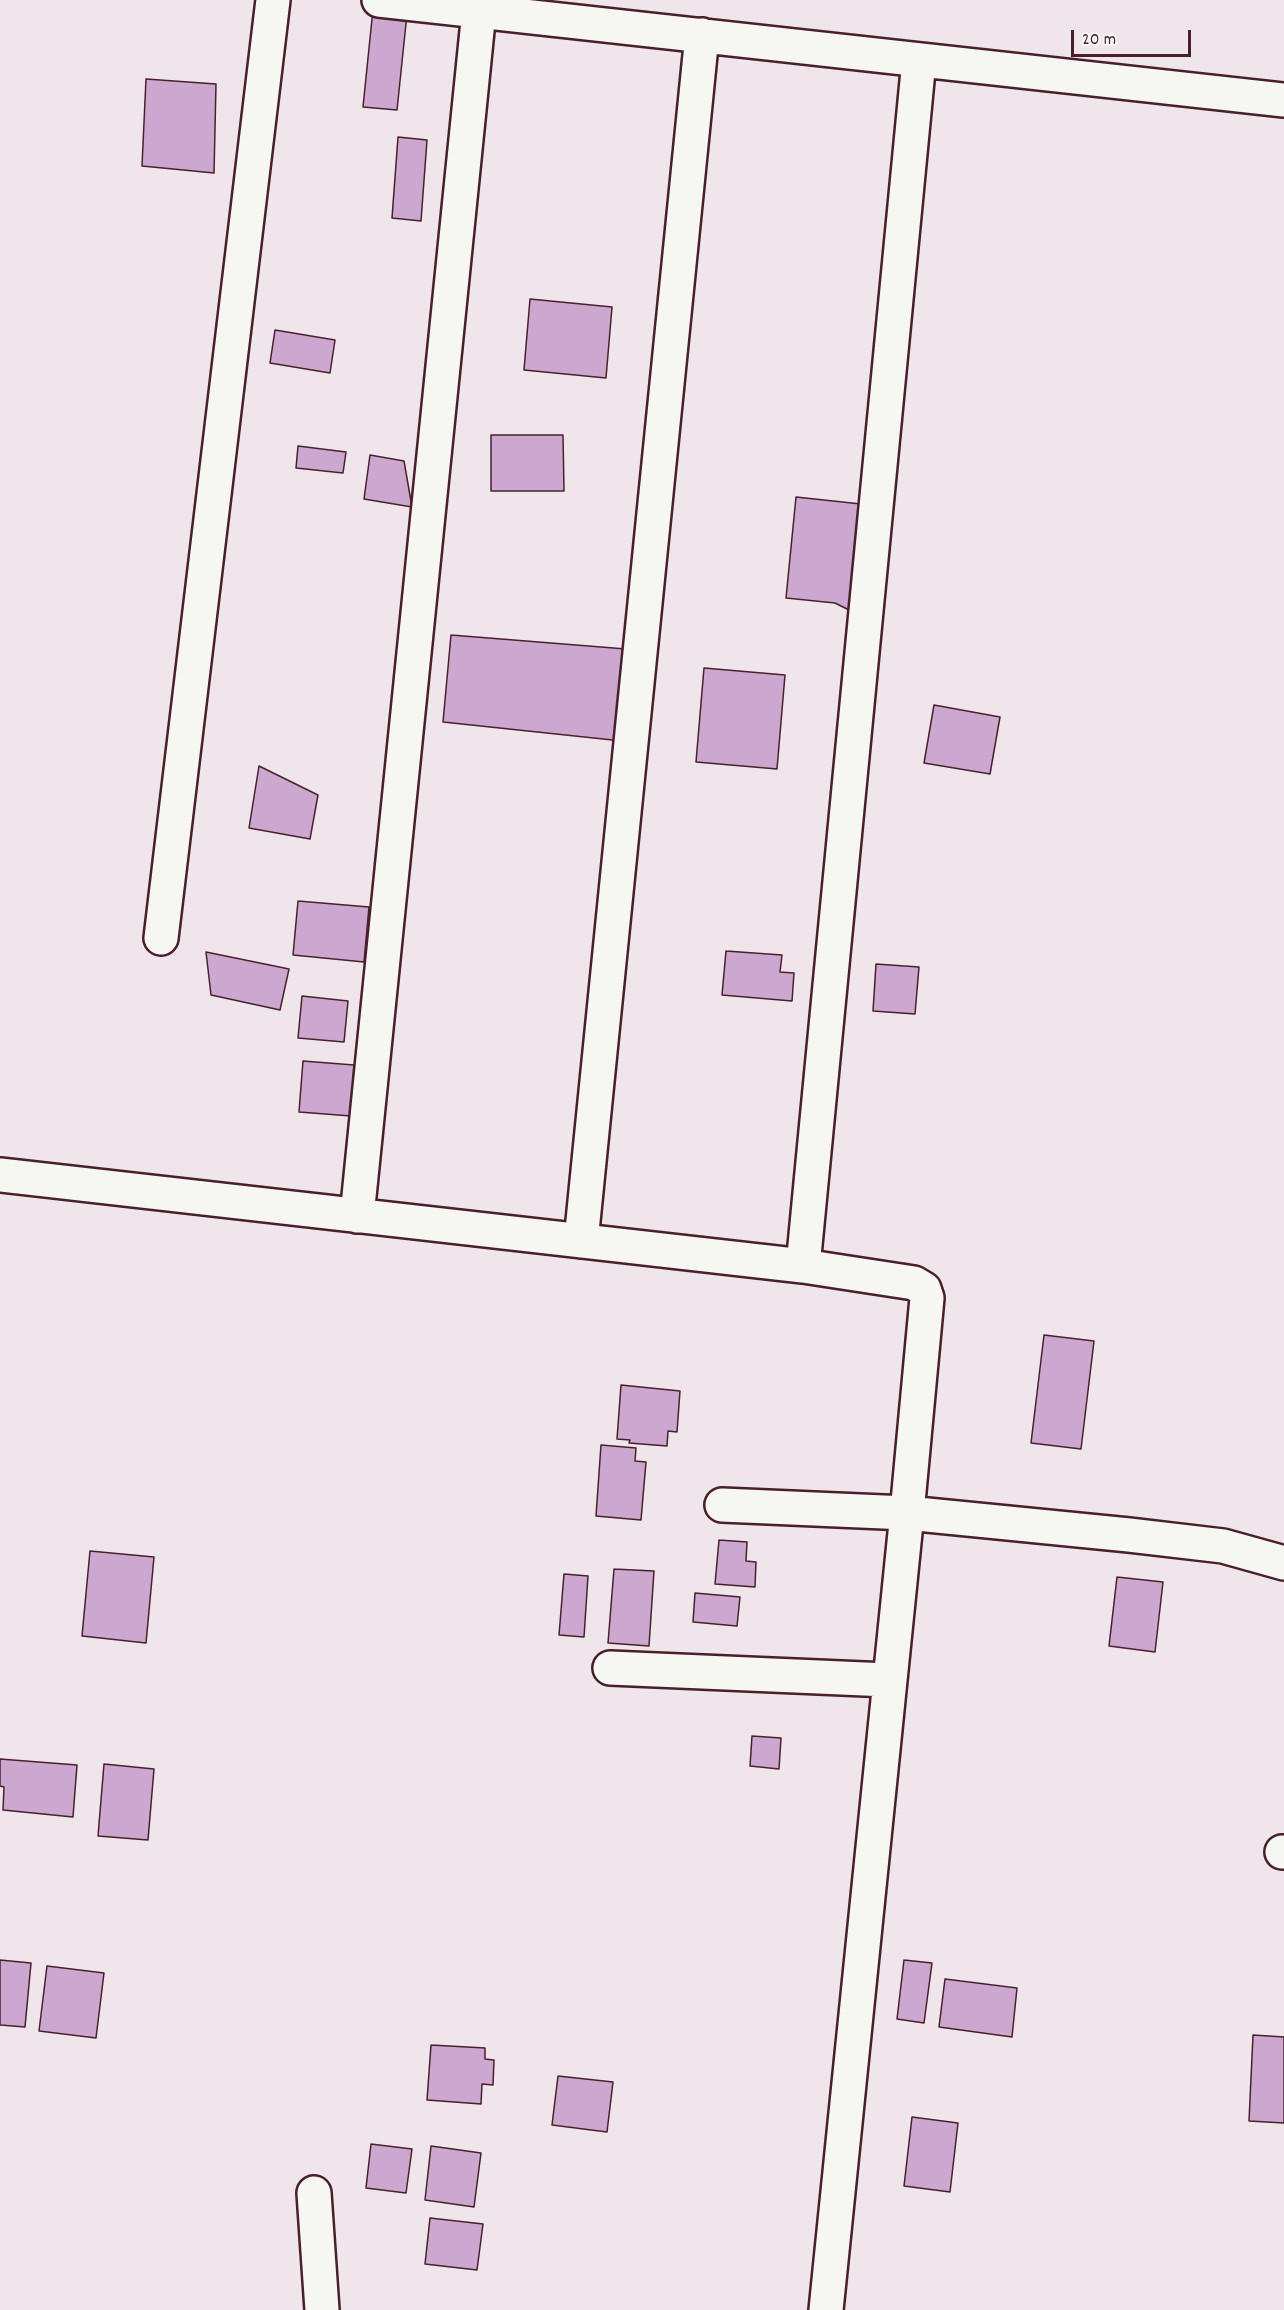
<!DOCTYPE html>
<style>
body{margin:0}
#map{position:relative;width:1284px;height:2310px;overflow:hidden;background:#eee6eb;font-family:Dekko,sans-serif}
canvas{display:block}
.scale{position:absolute;left:1071px;top:30px;width:120px;height:27px;box-sizing:border-box;border:3px solid #4a1f2b;border-top:0;padding-left:8px;font-size:18px;line-height:21px;white-space:nowrap;color:#4a1f2b;-webkit-text-stroke:4px #f6f6f2;paint-order:stroke}
</style>
<div id="map">
<canvas width="1284" height="2310"></canvas>
<div class="scale">20 m</div>
</div>
<script>
const g = document.querySelector('canvas').getContext('2d');
g.lineJoin = 'round';
function paint(path, color) {
  g.fillStyle = color;
  g.fill(path, 'evenodd');
}
function toPath(rows) {
  const path = new Path2D();
  for (const r of rows) {
    path.moveTo(r[0], r[1]);
    for (let i = 2; i < r.length; i += 2) path.lineTo(r[i], r[i + 1]);
  }
  return path;
}
function trace(path, color, width, dash) {
  g.strokeStyle = color;
  g.lineWidth = width;
  g.lineCap = dash ? 'butt' : 'round';
  g.setLineDash(dash || []);
  g.stroke(path);
}
const building = toPath([
 [373,9,407,14,397,110,363,107,373,9],
 [146,79,216,84,214,173,142,166,146,79],
 [398,137,427,140,421,221,392,218,398,137],
 [530,299,612,307,606,378,524,370,530,299],
 [275,330,335,340,330,373,270,363,275,330],
 [491,435,563,435,564,491,491,491,491,435],
 [298,446,346,452,343,473,296,468,298,446],
 [370,455,404,461,412,507,364,499,370,455],
 [796,497,861,504,851,611,835,603,786,598,796,497],
 [451,635,626,649,622,741,443,722,451,635],
 [704,668,785,675,777,769,696,762,704,668],
 [934,705,1000,717,990,774,924,763,934,705],
 [259,766,318,795,310,839,249,828,259,766],
 [298,901,369,907,364,962,293,955,298,901],
 [726,951,782,955,780,972,794,973,792,1001,722,995,726,951],
 [206,952,289,969,280,1010,211,995,206,952],
 [876,964,919,967,915,1014,873,1011,876,964],
 [302,996,348,1001,344,1042,298,1038,302,996],
 [303,1061,354,1065,351,1116,299,1112,303,1061],
 [1044,1335,1094,1341,1081,1449,1031,1443,1044,1335],
 [621,1385,680,1391,677,1432,668,1431,667,1446,629,1443,630,1440,617,1439,621,1385],
 [601,1445,636,1448,635,1461,646,1462,641,1520,596,1516,601,1445],
 [719,1540,747,1542,746,1561,756,1562,755,1587,715,1584,719,1540],
 [90,1551,154,1557,146,1643,82,1636,90,1551],
 [614,1569,654,1571,649,1646,608,1643,614,1569],
 [564,1574,588,1576,584,1637,559,1635,564,1574],
 [1117,1577,1163,1582,1155,1652,1109,1646,1117,1577],
 [695,1593,740,1597,737,1626,693,1622,695,1593],
 [752,1736,781,1738,779,1769,750,1766,752,1736],
 [0,1759,77,1765,73,1817,3,1810,4,1787,0,1786,0,1759],
 [104,1764,154,1769,148,1840,98,1836,104,1764],
 [0,1960,31,1963,25,2027,0,2025,0,1960],
 [904,1960,932,1963,924,2023,897,2019,904,1960],
 [47,1966,104,1973,96,2038,39,2031,47,1966],
 [945,1979,1017,1988,1012,2037,939,2027,945,1979],
 [1253,2035,1284,2037,1284,2123,1249,2121,1253,2035],
 [431,2045,485,2048,485,2059,494,2060,493,2085,482,2084,481,2104,427,2100,431,2045],
 [558,2076,613,2082,607,2132,552,2125,558,2076],
 [912,2117,958,2123,950,2192,904,2186,912,2117],
 [371,2144,412,2149,406,2193,366,2188,371,2144],
 [431,2146,481,2153,474,2207,425,2200,431,2146],
 [430,2218,483,2224,477,2270,425,2264,430,2218]
]);
const minor = toPath([
 [379,0,1284,100],
 [161,938,273,0],
 [0,1175,803,1266,914,1283,924,1289,927,1298,907,1513,826,2310],
 [357,1216,479,11],
 [581,1241,702,35],
 [803,1266,919,60],
 [722,1505,907,1513,1129,1535,1223,1546,1284,1563],
 [610,1668,888,1680],
 [1282,1852,1284,1852],
 [314,2193,322,2310]
]);
paint(building, '#cca8d1');
trace(building, '#4a1f2b', 1.5);
trace(minor, '#4a1f2b', 38);
trace(minor, '#f6f6f2', 33);
</script>
